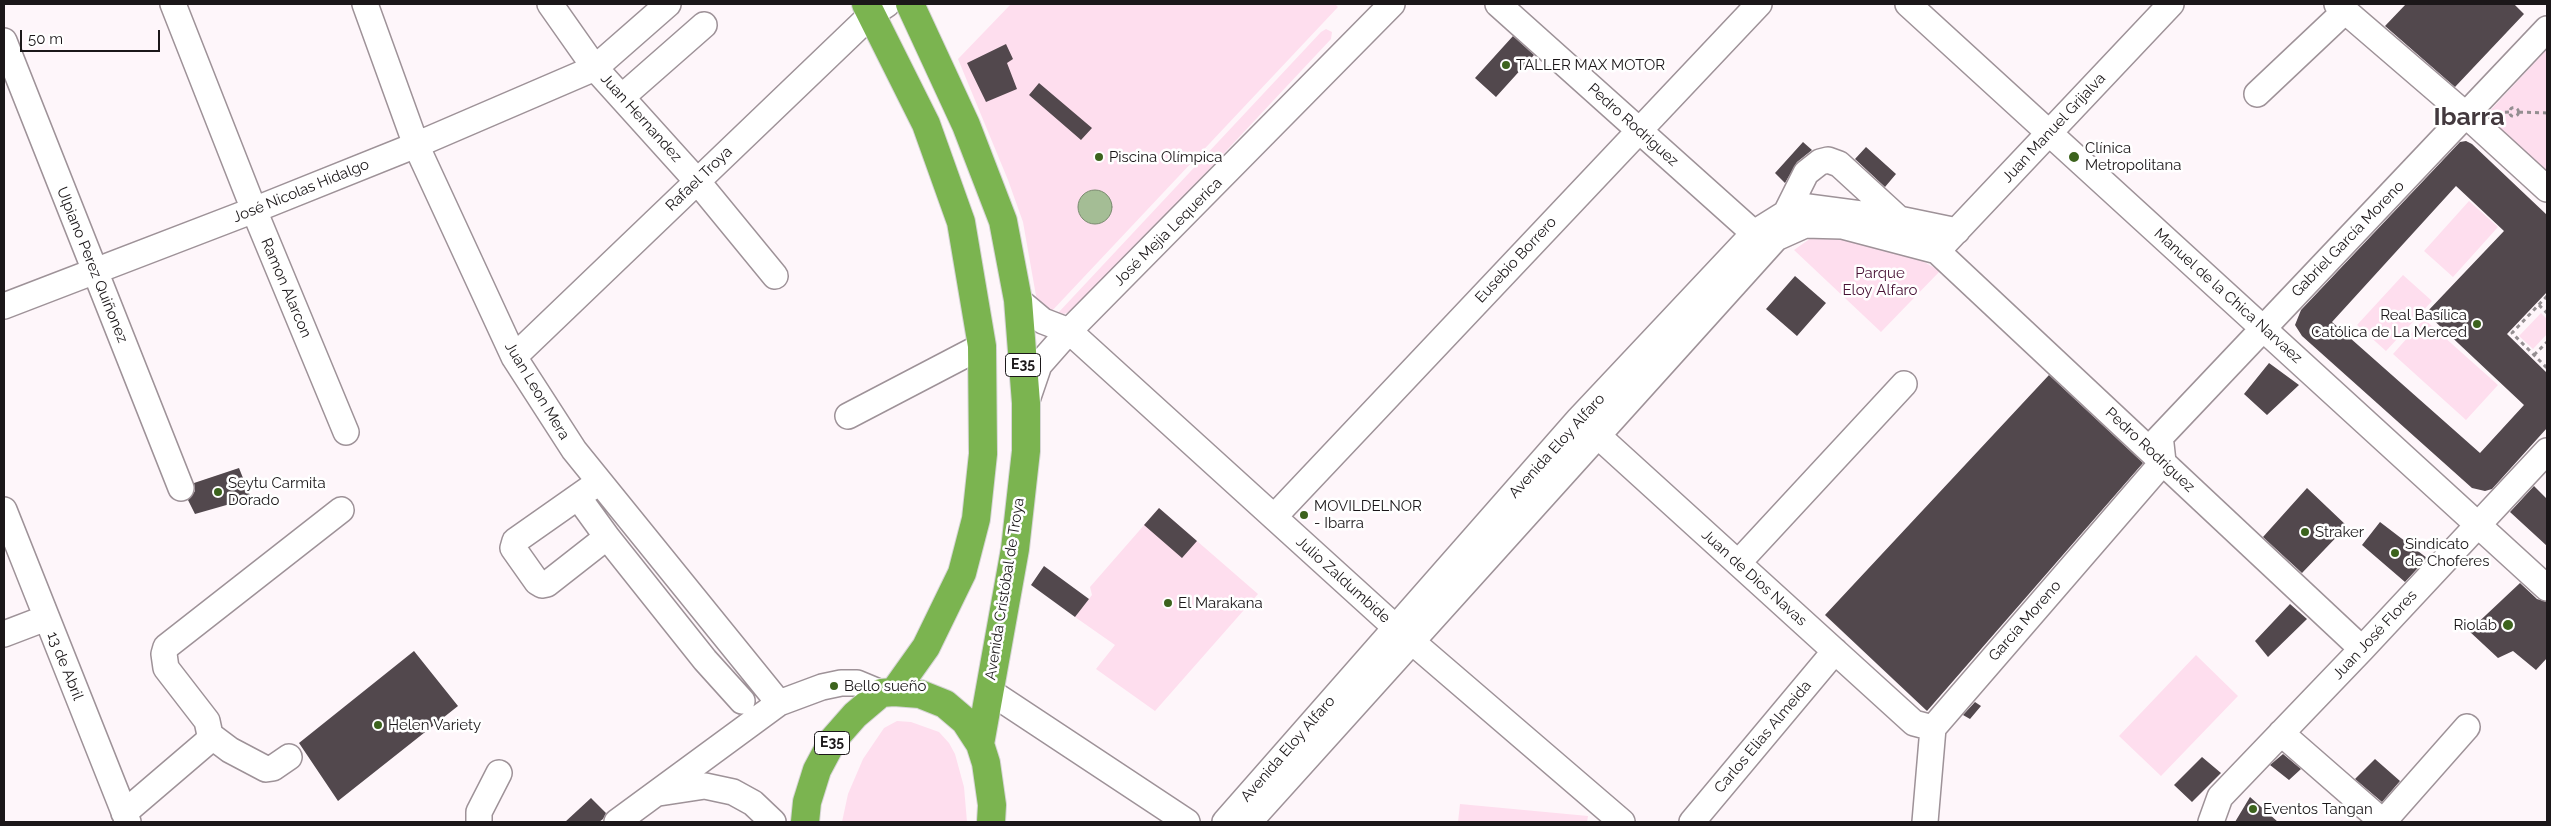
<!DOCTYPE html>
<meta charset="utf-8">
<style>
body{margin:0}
#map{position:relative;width:2551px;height:826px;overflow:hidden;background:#fef6fa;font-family:Raleway,sans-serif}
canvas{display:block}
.frame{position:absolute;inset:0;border:5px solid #1b1719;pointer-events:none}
.scale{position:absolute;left:20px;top:30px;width:140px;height:22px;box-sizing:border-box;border:2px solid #1b1719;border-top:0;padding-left:6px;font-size:15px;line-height:18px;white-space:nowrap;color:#1b1719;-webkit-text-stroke:4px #fff;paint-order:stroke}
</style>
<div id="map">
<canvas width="2551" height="826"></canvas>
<div class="frame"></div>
<div class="scale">50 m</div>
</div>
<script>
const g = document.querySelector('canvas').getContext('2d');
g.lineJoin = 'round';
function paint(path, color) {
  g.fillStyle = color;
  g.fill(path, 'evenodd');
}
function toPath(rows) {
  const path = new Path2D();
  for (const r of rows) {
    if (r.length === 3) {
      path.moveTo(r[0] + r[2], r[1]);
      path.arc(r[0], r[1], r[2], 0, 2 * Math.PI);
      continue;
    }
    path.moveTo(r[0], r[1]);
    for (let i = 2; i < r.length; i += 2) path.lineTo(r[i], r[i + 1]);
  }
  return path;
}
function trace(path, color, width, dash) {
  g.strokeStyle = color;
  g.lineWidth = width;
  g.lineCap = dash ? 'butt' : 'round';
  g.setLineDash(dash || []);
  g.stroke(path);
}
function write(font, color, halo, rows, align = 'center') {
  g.font = font + ' Raleway,sans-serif';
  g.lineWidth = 5;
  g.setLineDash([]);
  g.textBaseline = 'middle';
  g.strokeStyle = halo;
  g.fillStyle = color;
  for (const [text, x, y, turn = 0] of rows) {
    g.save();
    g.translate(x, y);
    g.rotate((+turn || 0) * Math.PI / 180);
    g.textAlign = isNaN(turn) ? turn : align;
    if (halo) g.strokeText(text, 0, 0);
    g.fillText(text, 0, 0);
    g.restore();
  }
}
const green = toPath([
 [1011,4,1335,4,1338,7,1050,313,1038,307,1023,222,1008,180,958,59],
 [1326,29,1332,32,1331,39,1080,307,1064,314,1058,313,1321,32],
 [2547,49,2547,172,2486,115],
 [2469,201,2498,227,2453,277,2424,251],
 [1828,234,1912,255,1940,271,1881,332,1794,250,1811,238],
 [2403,275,2432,301,2386,351,2357,325],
 [2541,313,2547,319,2547,334,2533,349,2519,336],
 [2424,319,2498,385,2466,420,2393,354],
 [1159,508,1258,594,1155,711,1096,669,1115,645,1075,617,1092,595,1090,587],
 [2196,655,2238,696,2161,776,2119,736],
 [897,721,911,722,939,732,949,743,955,754,964,787,967,822,842,822,848,794,863,759,884,728],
 [1460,804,1588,816,1587,822,1458,822]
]);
const water = toPath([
 [1095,207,17]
]);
const building = toPath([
 [2406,4,2514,4,2524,14,2455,87,2385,26],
 [1513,36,1534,55,1496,97,1475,78],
 [1006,44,1013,59,1007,63,1017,89,986,102,967,63],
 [1039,83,1092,128,1081,140,1029,95],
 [2466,141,2472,144,2547,215,2547,292,2507,334,2547,373,2547,428,2492,489,2485,491,2472,488,2302,336,2295,325,2301,310,2460,142],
 [2456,186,2504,231,2426,313,2524,405,2480,453,2332,322],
 [1803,142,1812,150,1797,162,1785,183,1775,173],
 [1866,147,1896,174,1885,187,1855,159],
 [1795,276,1826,303,1797,336,1766,309],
 [2269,363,2299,385,2267,415,2244,394],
 [2049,375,2143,463,1927,711,1825,615],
 [239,468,251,498,195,514,188,500,195,491,194,483],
 [2534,486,2547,499,2547,546,2510,512],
 [2307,488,2347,526,2302,573,2263,537],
 [1159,508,1197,541,1182,558,1144,525],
 [2380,522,2427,558,2405,582,2362,545],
 [1044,566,1089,599,1075,617,1031,585],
 [2520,583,2537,599,2547,602,2547,658,2536,670,2513,651,2498,658,2469,631],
 [2290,604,2307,619,2268,657,2255,641],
 [414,651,458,706,338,801,299,743],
 [1975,702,1981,706,1970,719,1963,715],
 [2283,754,2301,769,2289,780,2270,765],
 [2202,757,2221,773,2192,802,2174,785],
 [2375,759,2400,781,2382,802,2355,779],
 [2250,797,2278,822,2235,822],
 [591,798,606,813,603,819,599,822,565,822]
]);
const path = toPath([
 [2514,112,4.5],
 [2519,112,2547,113],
 [2497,113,2509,112],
 [2547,296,2512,333,2547,368],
 [2539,305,2547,313],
 [2534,355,2547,342]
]);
const minor = toPath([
 [173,4,254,210,346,432],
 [365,4,416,145,514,357,574,450,779,703],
 [550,4,595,68,697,181,775,276],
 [1498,4,1766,244],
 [1908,4,2547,588],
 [2337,4,2466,115,2547,189],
 [4,41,181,488],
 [2257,94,2345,11],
 [622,97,704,25],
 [1786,213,1806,173,1820,162,1828,160,1839,164,1899,219],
 [1946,242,2171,4],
 [1018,300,1043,321,1069,331,1392,4],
 [4,306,254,210,416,145,595,68,668,4],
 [514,357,872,14,887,4],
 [1026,403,1039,365,1069,331,1395,627,1622,822],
 [848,416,982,346],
 [1585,424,1914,723,1933,728],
 [2149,449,2547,29],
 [599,482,515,541,513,548,537,582,542,585,547,584,607,537,705,660,742,701],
 [578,497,607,537],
 [4,510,128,822],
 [1274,517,1759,4],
 [1738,563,1904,384],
 [4,634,46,618],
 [989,691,1187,822],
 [2281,733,2383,822],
 [210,735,230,750,266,769,273,768,289,757],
 [659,793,705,786,733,792,753,803,773,822],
 [124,813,207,742,210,735,207,721,166,668,164,654,166,647,341,510],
 [479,822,479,812,499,773],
 [617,822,779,703,822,687,841,683,857,683,881,693],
 [1225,822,1579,419,1754,233,1786,213,1808,207,1899,219,1957,231],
 [1249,822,1776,238,1805,225,1842,226,1937,251,2362,649],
 [1692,822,1835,651],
 [1925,822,1933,728,2163,462,2161,444],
 [2211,822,2220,797,2362,649,2547,451],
 [2383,822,2467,727]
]);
const highway = toPath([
 [866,4,926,124,961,222,982,346,983,454,976,519,962,573,926,647,894,692],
 [910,4,966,125,1003,221,1018,300,1026,403,1026,451,1015,549,980,744],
 [805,822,807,802,817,770,833,740,855,715,881,693,894,692,920,694,945,704,965,721,980,744,986,763,992,805,991,822]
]);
const markers = [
 [1506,65,5,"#3c631d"],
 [1099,157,5,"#3c631d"],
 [2074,157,6,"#3c631d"],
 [2477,324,5,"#3c631d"],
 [218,492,5,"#3c631d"],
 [1304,515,5,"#3c631d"],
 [2305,532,5,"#3c631d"],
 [2395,553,5,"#3c631d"],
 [1168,603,5,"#3c631d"],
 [2508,625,6,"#3c631d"],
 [834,686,5,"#3c631d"],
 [378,725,5,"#3c631d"],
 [2253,809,5,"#3c631d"]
];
const shields = [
 [1023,365,35],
 [832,743,35]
];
const shieldNames = [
 ["E35",1023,365],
 ["E35",832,743]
];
const poiNames = [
 ["TALLER MAX MOTOR",1516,65],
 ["Clínica",2085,148],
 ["Metropolitana",2085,165],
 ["Piscina Olímpica",1109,157],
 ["Real Basílica",2467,315,"right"],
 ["Católica de La Merced",2467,332,"right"],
 ["Seytu Carmita",228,483],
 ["Dorado",228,500],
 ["MOVILDELNOR",1314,506],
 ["- Ibarra",1314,523],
 ["Straker",2315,532],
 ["Sindicato",2405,544],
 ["de Choferes",2405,561],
 ["El Marakana",1178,603],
 ["Riolab",2497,625,"right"],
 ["Bello sueño",844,686],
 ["Helen Variety",388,725],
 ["Eventos Tangan",2263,809]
];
const streetNames = [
 ["Juan Hernandez",641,118,48],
 ["Pedro Rodriguez",1633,125,42],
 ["Juan Manuel Grijalva",2054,128,-47],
 ["Rafael Troya",699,179,-44],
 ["José Nicolas Hidalgo",301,191,-22],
 ["José Mejia Lequerica",1168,232,-45],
 ["Gabriel García Moreno",2348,239,-46],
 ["Eusebio Borrero",1516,260,-47],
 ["Ulpiano Perez Quiñonez",92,265,68],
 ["Ramon Alarcon",286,288,67],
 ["Manuel de la Chica Narvaez",2228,296,42],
 ["Juan Leon Mera",537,391,59],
 ["Avenida Eloy Alfaro",1557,446,-48],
 ["Pedro Rodriguez",2150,450,43],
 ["Juan de Dios Navas",1754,578,42],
 ["Julio Zaldumbide",1343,580,42],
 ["Avenida Cristóbal de Troya",1005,589,-81],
 ["García Moreno",2025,621,-49],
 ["Juan José Flores",2375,635,-47],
 ["13 de Abril",65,666,68],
 ["Carlos Elias Almeida",1763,737,-50],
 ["Avenida Eloy Alfaro",1288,749,-49]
];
const parkNames = [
 ["Parque",1880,273],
 ["Eloy Alfaro",1880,290]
];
const townNames = [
 ["Ibarra",2469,117]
];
paint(green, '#fedeee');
paint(water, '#a4bd95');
trace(water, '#7b8b70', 1);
paint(building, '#52484d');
trace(minor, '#9e9298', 28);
trace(highway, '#d6d5d6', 30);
trace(path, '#948e91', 3, [4, 4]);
trace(minor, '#fff', 25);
trace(highway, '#7bb450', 28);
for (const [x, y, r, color] of markers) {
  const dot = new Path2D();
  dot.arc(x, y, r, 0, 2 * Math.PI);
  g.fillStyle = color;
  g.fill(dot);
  trace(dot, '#fff', 2);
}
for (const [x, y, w] of shields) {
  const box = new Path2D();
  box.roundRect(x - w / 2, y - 11.5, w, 23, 4);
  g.fillStyle = '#fff';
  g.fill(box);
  trace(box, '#1b1719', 1);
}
write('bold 14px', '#1b1719', null, shieldNames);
write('15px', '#1b1719', '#fff', poiNames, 'left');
write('15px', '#1b1719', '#fff', streetNames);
write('15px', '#491336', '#fff', parkNames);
write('bold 25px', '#43393e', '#fff', townNames);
</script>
